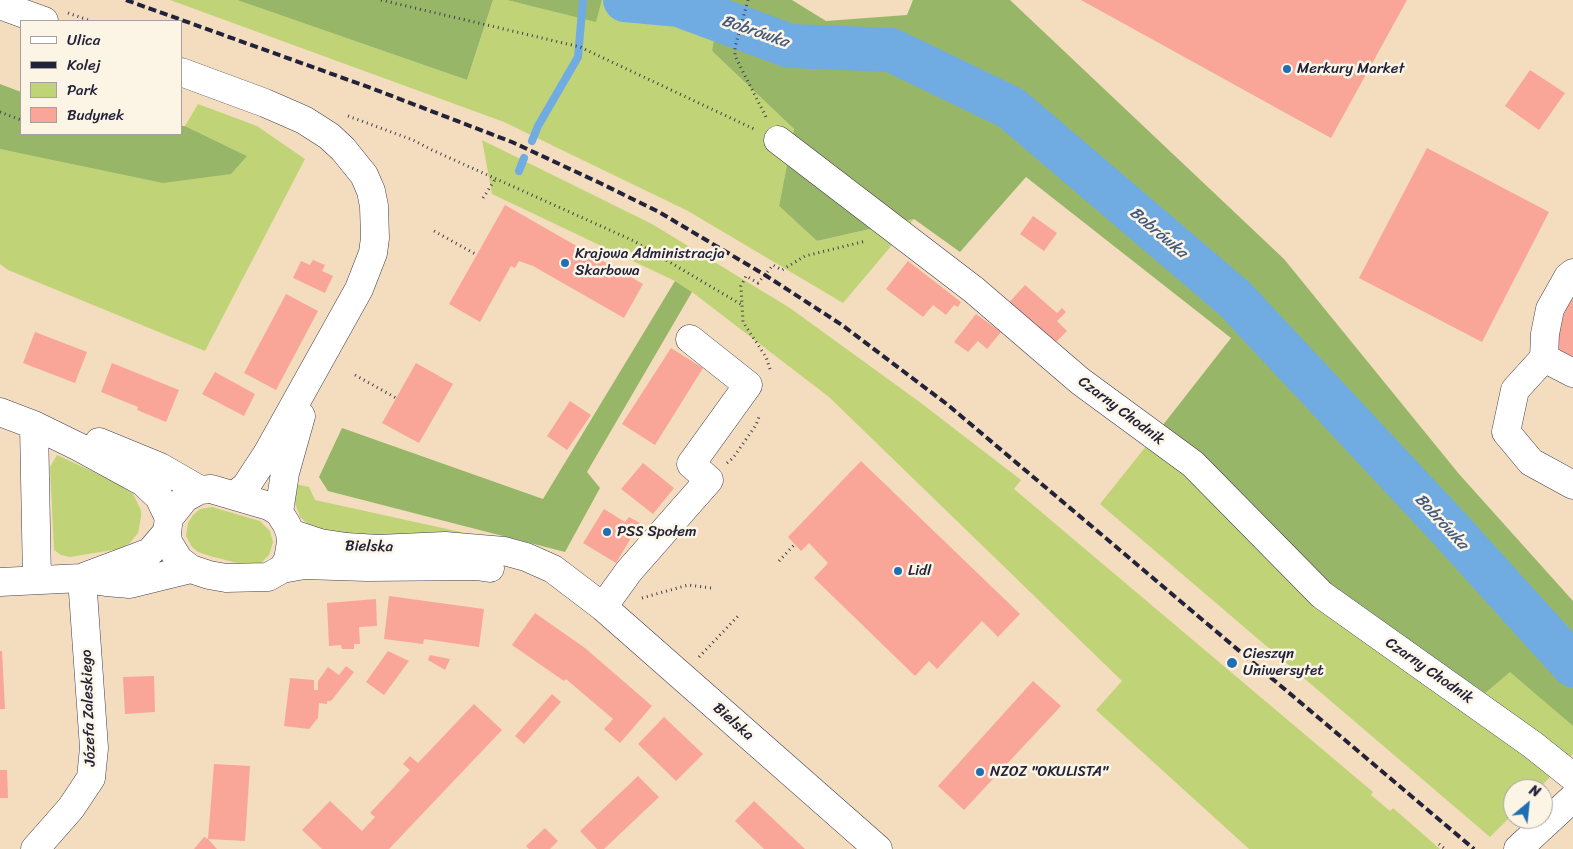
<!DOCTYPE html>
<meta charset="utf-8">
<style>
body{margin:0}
#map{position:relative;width:1573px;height:849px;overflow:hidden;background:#f3ddbe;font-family:Sriracha,sans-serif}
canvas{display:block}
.legend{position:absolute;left:20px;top:20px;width:162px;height:115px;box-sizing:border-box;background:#fcf5e5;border:1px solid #a5a1a1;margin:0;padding:6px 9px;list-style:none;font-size:15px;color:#22223b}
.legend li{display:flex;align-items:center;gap:10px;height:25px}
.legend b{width:25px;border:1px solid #a5a1a1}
.north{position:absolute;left:1503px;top:779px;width:50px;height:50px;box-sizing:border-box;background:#fcf5e5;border:1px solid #a5a1a1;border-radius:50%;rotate:28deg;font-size:14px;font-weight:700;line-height:20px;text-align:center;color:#22223b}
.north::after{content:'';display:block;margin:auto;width:18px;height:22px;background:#1f6fb2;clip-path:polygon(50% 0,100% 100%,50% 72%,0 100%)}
</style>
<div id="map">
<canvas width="1573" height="849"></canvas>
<ul class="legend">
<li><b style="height:6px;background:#fff"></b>Ulica</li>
<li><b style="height:6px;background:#22223b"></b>Kolej</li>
<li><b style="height:14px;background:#c0d477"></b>Park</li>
<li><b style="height:14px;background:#f9a698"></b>Budynek</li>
</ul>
<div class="north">N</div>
</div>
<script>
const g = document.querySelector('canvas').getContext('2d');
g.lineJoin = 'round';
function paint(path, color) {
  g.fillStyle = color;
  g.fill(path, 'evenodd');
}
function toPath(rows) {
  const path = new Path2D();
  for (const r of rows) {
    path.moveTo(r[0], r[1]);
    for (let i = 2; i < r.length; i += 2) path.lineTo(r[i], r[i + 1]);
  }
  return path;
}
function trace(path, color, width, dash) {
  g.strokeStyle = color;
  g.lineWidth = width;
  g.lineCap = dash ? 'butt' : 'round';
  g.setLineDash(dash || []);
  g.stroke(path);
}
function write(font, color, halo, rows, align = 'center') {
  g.font = font + ' Sriracha,sans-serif';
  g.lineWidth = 5;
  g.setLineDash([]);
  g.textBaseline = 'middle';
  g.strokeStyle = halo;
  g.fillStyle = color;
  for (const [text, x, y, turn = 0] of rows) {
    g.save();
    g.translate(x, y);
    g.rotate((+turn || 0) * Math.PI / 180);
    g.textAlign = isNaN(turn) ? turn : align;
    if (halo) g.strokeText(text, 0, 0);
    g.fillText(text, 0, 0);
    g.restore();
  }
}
const green = toPath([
 [170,0,237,0,467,80,493,0,507,0,596,21,602,0,720,0,712,51,794,129,779,206,817,241,914,219,843,303,688,211,504,122],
 [198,104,257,126,305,159,205,351,8,270,0,264,0,149,32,155,247,156,185,126],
 [482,140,652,224,790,308,921,403,1021,480,1014,489,1373,792,1371,795,1390,811,1393,808,1440,849,1249,849,1096,710,1122,681,829,397,692,292,675,281,492,194],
 [1159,430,1510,671,1573,726,1573,754,1538,789,1513,789,1513,814,1490,837,1100,504],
 [57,455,113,481,133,494,141,510,141,517,138,533,129,544,119,549,70,557,61,555,54,550,50,467],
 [291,483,309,487,315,500,497,540,372,541,316,531,300,517,294,500],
 [212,507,260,521,270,531,273,542,269,555,261,563,245,565,210,556,198,552,192,547,186,536,188,523,193,515,200,509]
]);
const forest = toPath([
 [237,0,493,0,467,80],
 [507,0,602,0,596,22],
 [720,0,792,0,826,21,907,15,913,0,1010,0,1284,259,1459,474,1573,601,1573,726,1510,672,1485,693,1338,594,1159,430,1231,338,1026,177,960,252,914,219,817,241,779,206,794,129,712,51],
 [0,84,21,92,21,134,181,134,181,126,185,126,247,156,231,174,163,183,0,149],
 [675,281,692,292,587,472,600,488,565,552,328,491,319,477,342,428,543,499]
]);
const stream = toPath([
 [532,141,538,126,578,57,583,0],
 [519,171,524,158]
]);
const river = toPath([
 [625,0,679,5,790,46,891,50,1011,108,1235,299,1448,527,1573,665]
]);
const building = toPath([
 [1081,0,1407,0,1331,138],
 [1530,70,1565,93,1539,130,1505,106],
 [1427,148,1549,212,1482,342,1359,278],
 [505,205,643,284,624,318,533,266,519,261,515,268,511,266,480,322,449,304],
 [1033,216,1057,233,1044,251,1020,234],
 [313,260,325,265,322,271,333,276,325,293,293,278,301,261,310,265],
 [908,261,961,302,958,307,954,305,946,315,933,305,923,317,886,289],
 [1025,285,1057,313,1062,308,1066,312,1057,321,1067,331,1053,345,1004,308],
 [286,294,318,311,276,390,244,373],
 [1573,295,1573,361,1548,349],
 [976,314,1001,332,987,349,978,341,968,352,954,342],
 [35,332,87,352,75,383,23,363],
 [671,348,703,368,655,445,622,424],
 [112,363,179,390,166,422,137,410,138,407,101,392],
 [416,363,453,384,419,443,382,423],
 [215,372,255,394,244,416,202,394],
 [570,401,591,415,567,450,547,436],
 [861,461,1020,614,998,637,982,621,937,669,929,661,915,676,814,578,828,563,809,543,801,551,788,537],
 [643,463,674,488,653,514,621,489],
 [604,509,625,522,629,517,640,523,616,563,583,543],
 [389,596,484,609,479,647,424,639,423,644,384,639],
 [376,599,377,626,359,627,360,644,354,644,354,649,342,649,341,645,329,646,327,603],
 [535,613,585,648,652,706,620,743,604,729,613,719,566,679,564,681,512,645],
 [0,651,2,651,5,709,0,709],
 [388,651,409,661,384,695,366,682],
 [430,655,450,659,445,670,428,660],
 [346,666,354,672,331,701,327,701,327,704,319,703,318,718,309,729,284,726,290,678,314,680,314,690,318,690,318,681,328,667,339,675],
 [154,676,155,712,125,714,123,677],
 [1033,681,1061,706,964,810,938,786],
 [552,694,561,702,524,744,515,736],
 [474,704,502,730,389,849,322,849,302,830,330,801,362,831,375,817,370,813,410,770,403,764,410,756,418,763],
 [664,717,703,754,676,781,638,744],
 [214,764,250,766,245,841,208,839],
 [0,770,7,770,8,798,0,798],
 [638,776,659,797,604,849,597,849,580,831],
 [754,801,787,832,805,849,764,849,735,821],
 [545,828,558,841,550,849,529,849,526,846],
 [204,837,208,839,217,849,194,849]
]);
const path = toPath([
 [381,0,580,47,754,129],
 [748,0,735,47,735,56,766,117],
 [68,13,91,21],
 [0,112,21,120],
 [348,116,413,140,432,150,634,241,742,305],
 [483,198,496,178],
 [434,231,477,255],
 [770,369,766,357,743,322,741,286,746,276,758,283,773,265,782,270,805,256,866,241],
 [355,375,396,398],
 [727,463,733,458,756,425,759,417],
 [779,561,795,544],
 [642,598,688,585,711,588],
 [699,657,739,615],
 [1439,844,1445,849]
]);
const minor = toPath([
 [0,5,44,21],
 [181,72,265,103,304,120,329,136,343,149,364,175,371,191,374,206,375,238,373,253,359,289,267,454,246,486,235,495],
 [778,140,974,290,1080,381,1193,464,1322,595,1533,745,1573,777],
 [1573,273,1568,277,1550,309,1545,334,1544,358,1515,390,1506,432,1531,462,1573,485],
 [1544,358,1573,373],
 [0,412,34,425,79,447,143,482,159,497,169,518],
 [34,425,37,580],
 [99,442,160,467,200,490],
 [211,489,269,506,279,512,287,525,290,533,291,542,288,560,282,569,268,577,226,578,209,575,191,569,179,560,168,542,167,532,169,518,185,498,200,490,211,489],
 [279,512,285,473,301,416],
 [290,533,320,543,346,547,378,549,445,546,504,551,526,557,553,569,603,607,878,849],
 [282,569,304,565,367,567,476,566,490,568],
 [86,576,150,552,167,532],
 [0,582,82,578,106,582,130,584,191,569],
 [603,607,629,571,709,480,691,464,748,385,690,339],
 [35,849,71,808,91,778,94,748,82,578],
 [1518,849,1573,798]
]);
const rail = toPath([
 [126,0,371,88,512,142,600,183,659,212,765,275,842,325,948,405,1474,849]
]);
const markers = [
 [1287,69,5,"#1f6fb2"],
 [565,263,5,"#1f6fb2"],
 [607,532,5,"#1f6fb2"],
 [898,571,5,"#1f6fb2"],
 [1232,663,6,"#1f6fb2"],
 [980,772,5,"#1f6fb2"]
];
const poiNames = [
 ["Merkury Market",1297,69],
 ["Krajowa Administracja",575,254],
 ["Skarbowa",575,271],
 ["PSS Społem",617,532],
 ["Lidl",908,571],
 ["Cieszyn",1243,654],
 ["Uniwersytet",1243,671],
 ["NZOZ \"OKULISTA\"",990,772]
];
const streetNames = [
 ["Czarny Chodnik",1121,411,37],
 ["Bielska",369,547,1],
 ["Czarny Chodnik",1429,671,35],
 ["Józefa Zaleskiego",89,708,-92],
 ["Bielska",733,722,41]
];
const waterNames = [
 ["Bobrówka",755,32,19],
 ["Bobrówka",1158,233,40],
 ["Bobrówka",1441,522,47]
];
paint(green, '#c0d477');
paint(forest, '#98b668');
trace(stream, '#70ace2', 8);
trace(river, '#70ace2', 44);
paint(building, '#f9a698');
trace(minor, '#413e4f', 29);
trace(path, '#413e4f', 3, [1, 4]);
trace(minor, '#fff', 28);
trace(rail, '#22223b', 4, [8, 4]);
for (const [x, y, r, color] of markers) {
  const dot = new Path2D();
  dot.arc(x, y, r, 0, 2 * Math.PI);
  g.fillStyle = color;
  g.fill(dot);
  trace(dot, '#fcf5e5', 2);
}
write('15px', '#22223b', '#fcf5e5', poiNames, 'left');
write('15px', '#22223b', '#fcf5e5', streetNames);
write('italic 16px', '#41597e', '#fcf5e5', waterNames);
</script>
